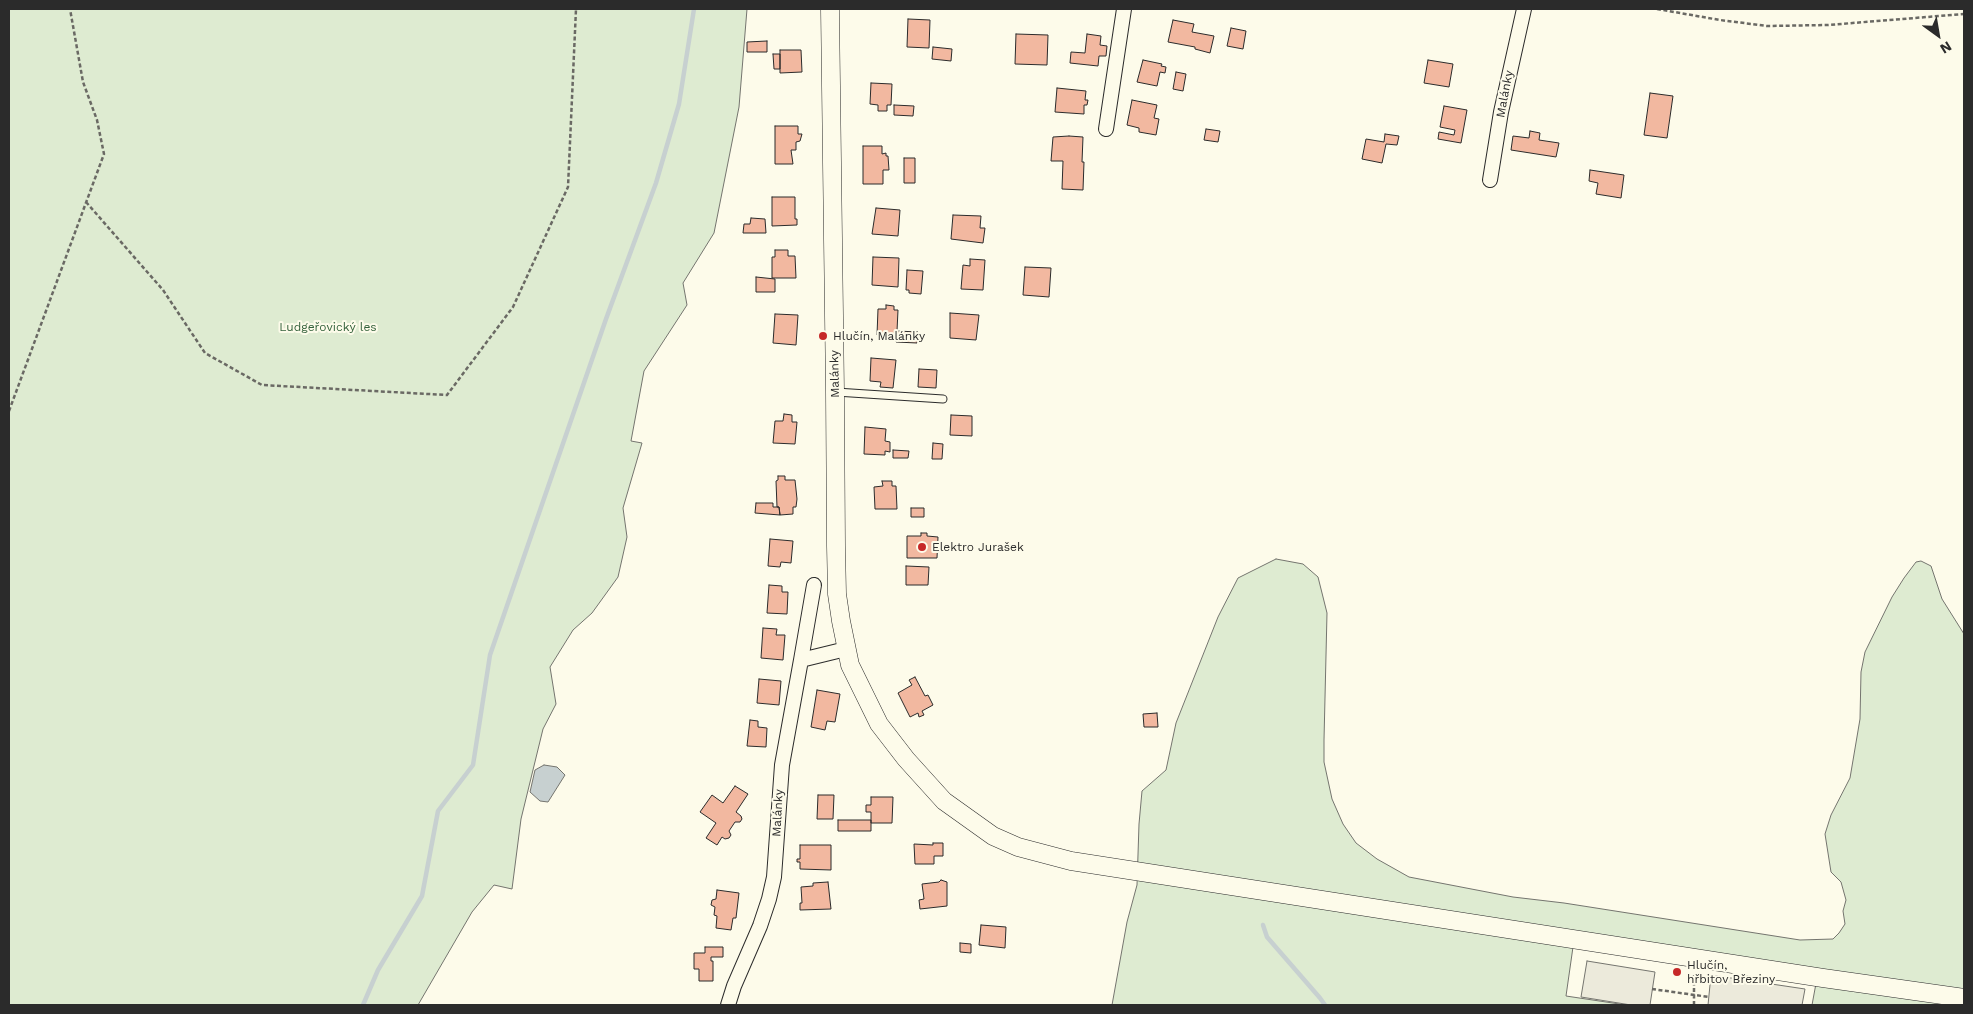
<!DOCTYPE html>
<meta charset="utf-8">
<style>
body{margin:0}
#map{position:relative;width:1973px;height:1014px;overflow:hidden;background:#fdfbea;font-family:"Work Sans",sans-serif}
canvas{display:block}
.frame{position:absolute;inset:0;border:10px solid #2b2b2b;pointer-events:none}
.north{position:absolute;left:1913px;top:10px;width:50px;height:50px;-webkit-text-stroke:4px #fdfbea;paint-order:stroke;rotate:148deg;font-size:14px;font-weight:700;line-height:20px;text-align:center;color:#2b2b2b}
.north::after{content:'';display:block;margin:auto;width:18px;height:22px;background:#2b2b2b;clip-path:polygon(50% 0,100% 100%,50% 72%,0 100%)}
</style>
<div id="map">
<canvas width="1973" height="1014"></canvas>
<div class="frame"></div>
<div class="north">N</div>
</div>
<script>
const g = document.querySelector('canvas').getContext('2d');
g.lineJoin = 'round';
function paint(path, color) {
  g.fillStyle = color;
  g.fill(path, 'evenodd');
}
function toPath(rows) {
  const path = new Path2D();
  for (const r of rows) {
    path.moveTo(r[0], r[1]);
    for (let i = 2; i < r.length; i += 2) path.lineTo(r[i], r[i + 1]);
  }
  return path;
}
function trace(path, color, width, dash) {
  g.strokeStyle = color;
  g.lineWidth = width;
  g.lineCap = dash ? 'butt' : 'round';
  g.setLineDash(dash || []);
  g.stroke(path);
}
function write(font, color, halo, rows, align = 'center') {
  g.font = font + ' "Work Sans",sans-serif';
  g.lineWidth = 4;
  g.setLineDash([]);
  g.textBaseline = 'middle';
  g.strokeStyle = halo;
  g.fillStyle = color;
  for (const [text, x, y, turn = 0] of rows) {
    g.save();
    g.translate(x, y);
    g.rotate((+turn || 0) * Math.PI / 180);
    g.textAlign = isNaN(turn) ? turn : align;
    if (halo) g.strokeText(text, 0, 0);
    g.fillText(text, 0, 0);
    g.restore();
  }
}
const green = toPath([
 [9,9,747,9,739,107,714,233,683,283,687,305,644,371,631,441,642,443,623,508,627,537,618,577,592,613,573,630,550,667,556,704,543,729,521,819,512,889,494,885,472,912,418,1005,9,1005,9,9],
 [1276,559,1303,564,1318,577,1327,613,1324,740,1324,762,1332,799,1343,824,1356,843,1377,859,1409,877,1513,897,1564,903,1800,940,1833,939,1839,933,1845,924,1843,911,1846,900,1841,882,1831,872,1825,834,1831,815,1850,778,1860,719,1861,672,1865,652,1892,597,1904,578,1916,562,1921,561,1931,566,1942,599,1964,634,1964,1005,1812,1005,1817,978,1574,940,1566,996,1626,1005,1112,1005,1127,922,1137,885,1139,824,1142,791,1166,770,1176,723,1218,617,1238,578,1276,559]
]);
const parking = toPath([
 [1587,961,1655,972,1650,1005,1631,1005,1581,997,1587,961],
 [1711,975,1805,989,1802,1005,1708,1005,1711,975]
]);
const water = toPath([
 [544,765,557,767,565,775,548,802,540,801,530,792,535,770,544,765]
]);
const stream = toPath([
 [1263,925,1267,937,1320,998,1325,1005],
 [363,1005,378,970,422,896,438,811,473,765,490,655,606,319,656,183,679,104,694,9]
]);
const building = toPath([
 [908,19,930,20,929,48,907,47,908,19],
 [1173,20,1194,24,1192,32,1214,36,1210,53,1195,49,1195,47,1168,42,1173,20],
 [1231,28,1246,31,1243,49,1227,46,1231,28],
 [1016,34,1048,35,1047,65,1015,64,1016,34],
 [1087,34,1101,36,1100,45,1107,46,1106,56,1099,56,1098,66,1070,63,1071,52,1085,53,1087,34],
 [767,41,767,52,747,52,747,42,767,41],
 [933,47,952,49,951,61,932,59,933,47],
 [780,50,801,50,802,72,780,73,780,50],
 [773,54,780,54,780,69,774,69,773,54],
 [1143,60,1162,64,1161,66,1166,67,1165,73,1160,72,1157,86,1137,82,1143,60],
 [1428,60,1453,64,1449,87,1424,83,1428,60],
 [1176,72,1186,74,1183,91,1173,89,1176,72],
 [871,83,892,84,891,105,887,105,887,111,878,111,878,105,870,104,871,83],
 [1057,88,1086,91,1085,100,1088,100,1087,105,1084,105,1084,114,1055,112,1057,88],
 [1650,93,1673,96,1667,138,1644,135,1650,93],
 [1132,100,1157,105,1154,118,1159,119,1156,135,1139,132,1139,128,1127,125,1132,100],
 [894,105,914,106,913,116,894,115,894,105],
 [1444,106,1467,110,1461,143,1438,139,1439,132,1454,135,1455,130,1440,127,1444,106],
 [775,126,798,126,798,134,802,134,800,141,796,142,796,150,791,150,793,164,775,164,775,126],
 [1206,129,1220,131,1218,142,1204,140,1206,129],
 [1530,131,1540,133,1539,140,1559,143,1556,157,1511,150,1513,136,1529,138,1530,131],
 [1385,134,1399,136,1397,145,1386,144,1382,163,1362,159,1366,139,1384,142,1385,134],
 [1069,136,1083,137,1082,162,1084,162,1083,190,1062,189,1063,161,1051,161,1053,137,1069,136],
 [863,146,882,146,882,154,886,153,886,156,888,156,889,170,883,170,883,184,863,184,863,146],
 [904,158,915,158,915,183,904,183,904,158],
 [1590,170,1624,175,1621,198,1596,194,1598,183,1589,181,1590,170],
 [772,197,795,197,795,219,797,219,797,225,772,226,772,197],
 [876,208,900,210,898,236,872,234,876,208],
 [953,215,981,216,980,228,985,228,983,243,951,239,953,215],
 [751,218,765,219,766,233,743,233,744,224,750,224,751,218],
 [775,250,788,250,788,256,795,256,796,278,772,278,772,257,775,257,775,250],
 [873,257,899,258,898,287,872,285,873,257],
 [970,259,985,260,983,290,961,289,963,265,970,266,970,259],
 [1025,267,1051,268,1049,297,1023,295,1025,267],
 [907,270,923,271,921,294,909,293,909,290,906,290,907,270],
 [756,277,775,279,775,292,756,292,756,277],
 [886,305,894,306,894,310,898,310,897,331,918,332,917,343,896,342,897,335,877,335,878,309,886,309,886,305],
 [950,313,979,315,976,340,950,338,950,313],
 [775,314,798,315,796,345,773,343,775,314],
 [871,358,896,360,893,388,880,387,881,382,870,381,871,358],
 [919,369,937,370,936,388,918,387,919,369],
 [784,414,792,415,792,422,797,422,795,444,773,443,775,421,783,421,784,414],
 [951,415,972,416,972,436,950,435,951,415],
 [865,427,886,429,885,441,890,442,890,452,885,451,885,455,864,454,865,427],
 [933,443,943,444,942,459,932,459,933,443],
 [893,450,909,451,908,458,893,458,893,450],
 [778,476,785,476,785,480,795,480,797,499,796,507,793,507,793,514,780,515,779,507,777,507,776,481,778,480,778,476],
 [882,481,892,481,892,486,896,486,897,509,875,509,874,487,883,486,882,481],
 [756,503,773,503,773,507,779,507,780,515,755,513,756,503],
 [911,508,924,508,924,517,911,517,911,508],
 [921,533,927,533,927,536,938,537,937,558,907,558,907,536,921,536,921,533],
 [770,539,793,541,791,563,781,562,780,567,768,566,770,539],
 [906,566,929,567,928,585,906,585,906,566],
 [769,585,782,586,782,592,788,592,787,614,767,613,769,585],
 [763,628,777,629,776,635,785,635,783,660,761,658,763,628],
 [915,677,925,696,928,695,933,705,922,711,924,715,919,717,918,713,910,717,898,693,912,685,909,680,915,677],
 [759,679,781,681,779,705,757,703,759,679],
 [817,690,840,694,835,722,827,721,825,730,811,727,817,690],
 [1157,713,1158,727,1144,727,1143,714,1157,713],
 [750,720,758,721,758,727,767,728,766,747,747,746,750,720],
 [735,786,748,794,736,812,741,816,742,819,740,822,735,822,729,831,731,835,729,838,725,839,722,837,717,845,706,838,716,823,700,812,712,795,723,803,735,786],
 [818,795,834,795,833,819,817,819,818,795],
 [871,797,893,797,892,823,871,823,871,812,866,812,866,805,871,805,871,797],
 [838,820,871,820,871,831,838,831,838,820],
 [933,843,943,843,943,856,934,856,934,864,915,864,914,844,933,845,933,843],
 [800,845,831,845,831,870,800,869,800,862,797,862,797,859,800,859,800,845],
 [941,880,947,882,947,906,920,909,919,900,924,899,922,884,939,882,941,880],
 [828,882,831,909,800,910,800,903,802,903,801,887,813,886,813,883,828,882],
 [717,890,739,893,736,918,733,918,731,930,716,928,717,916,714,915,715,907,711,905,712,900,716,899,717,890],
 [981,925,1006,927,1005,948,979,945,981,925],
 [960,943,971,944,971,953,960,952,960,943],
 [705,947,723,947,723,957,711,957,711,961,713,961,713,981,699,981,699,969,694,969,694,953,705,953,705,947]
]);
const path = toPath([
 [1657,9,1720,20,1767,26,1828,25,1964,14],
 [86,202,163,290,205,353,262,385,447,395,513,307,568,187,576,9],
 [9,411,104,154,97,120,83,82,70,9],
 [1652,989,1709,997],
 [1694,1005,1694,974]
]);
const service = toPath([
 [836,392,943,399]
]);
const minor = toPath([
 [1106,129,1124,9],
 [1490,180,1501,112,1524,9],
 [801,660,814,585],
 [728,1005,734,986,760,926,769,899,774,877,782,765,801,660,846,649]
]);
const tertiary = toPath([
 [830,9,835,392,836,546,837,594,841,621,850,665,879,724,906,759,944,801,993,836,1018,847,1071,861,1823,978,1964,998]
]);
const markers = [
 [823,336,5,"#c62828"],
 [922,547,5,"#c62828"],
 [1677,972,5,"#c62828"]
];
const streetNames = [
 ["Malánky",1505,94,-79],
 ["Malánky",835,374,-91],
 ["Malánky",778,813,-87]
];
const parkNames = [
 ["Ludgeřovický les",328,327]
];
const poiNames = [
 ["Hlučín, Malánky",833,336],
 ["Elektro Jurašek",932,547],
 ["Hlučín,",1687,965],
 ["hřbitov Březiny",1687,979]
];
paint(green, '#deebd1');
trace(green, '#74746e', 1);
paint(parking, '#eceadb');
trace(parking, '#74746e', 1);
paint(water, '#c7d0d0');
trace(water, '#74746e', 1);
trace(stream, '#c7d0d0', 4.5);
paint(building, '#f2b8a0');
trace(building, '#2b2b2b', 1);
trace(service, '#2b2b2b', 9);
trace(minor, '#2b2b2b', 16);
trace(tertiary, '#2b2b2b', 19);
trace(path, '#6a6964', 2.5, [4, 2.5]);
trace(service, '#fdfbea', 7);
trace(minor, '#fdfbea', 14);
trace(tertiary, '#fdfbea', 18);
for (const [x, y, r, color] of markers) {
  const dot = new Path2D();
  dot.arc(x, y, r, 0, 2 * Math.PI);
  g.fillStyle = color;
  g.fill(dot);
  trace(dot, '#fdfbea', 2);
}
write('12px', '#2b2b2b', '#fdfbea', streetNames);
write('12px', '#34623c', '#fdfbea', parkNames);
write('12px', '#2b2b2b', '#fdfbea', poiNames, 'left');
</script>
